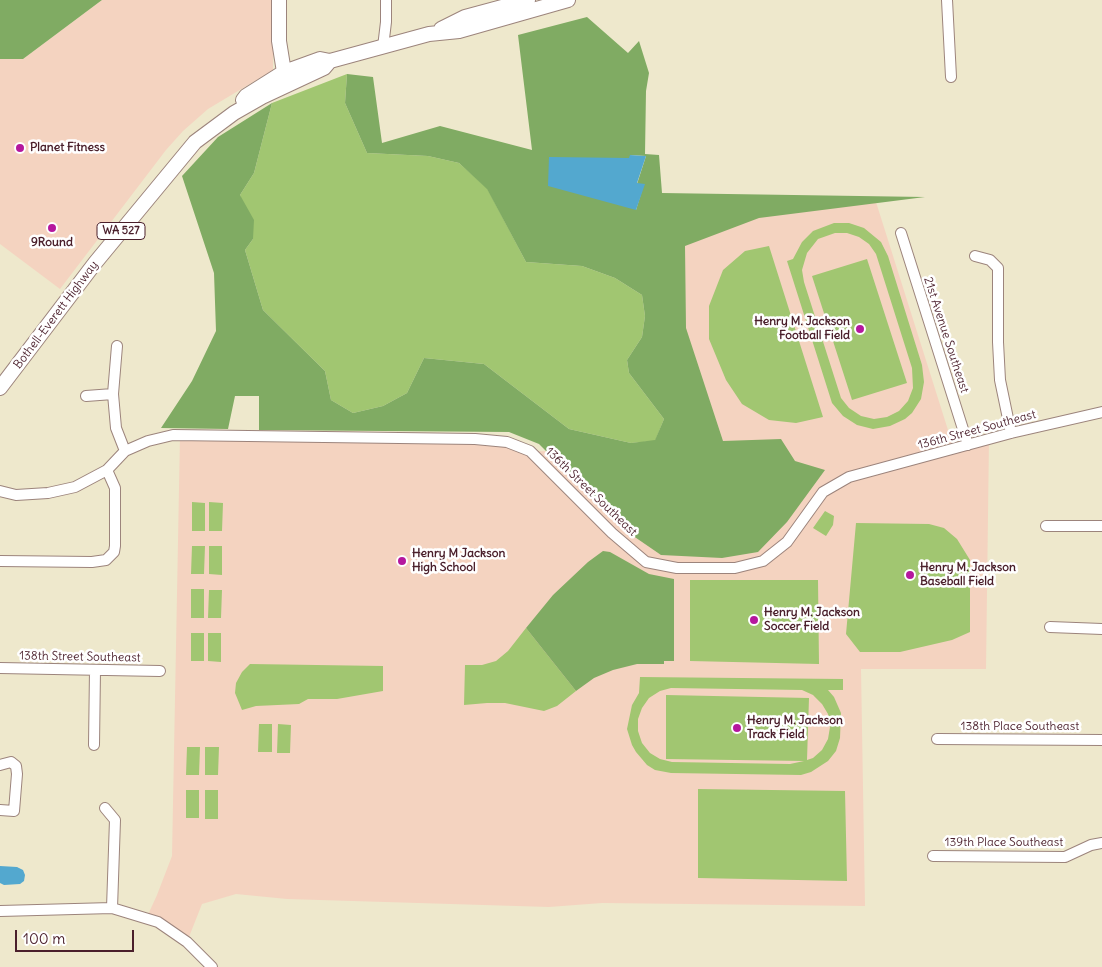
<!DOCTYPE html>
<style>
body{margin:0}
#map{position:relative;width:1102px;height:967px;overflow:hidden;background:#eee8cc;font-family:Delius,sans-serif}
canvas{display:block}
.scale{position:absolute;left:15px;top:930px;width:119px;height:22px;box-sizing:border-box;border:2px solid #4a1f2b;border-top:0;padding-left:6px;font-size:15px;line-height:18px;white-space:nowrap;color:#4a1f2b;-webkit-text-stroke:4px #fff;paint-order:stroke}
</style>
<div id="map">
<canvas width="1102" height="967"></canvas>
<div class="scale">100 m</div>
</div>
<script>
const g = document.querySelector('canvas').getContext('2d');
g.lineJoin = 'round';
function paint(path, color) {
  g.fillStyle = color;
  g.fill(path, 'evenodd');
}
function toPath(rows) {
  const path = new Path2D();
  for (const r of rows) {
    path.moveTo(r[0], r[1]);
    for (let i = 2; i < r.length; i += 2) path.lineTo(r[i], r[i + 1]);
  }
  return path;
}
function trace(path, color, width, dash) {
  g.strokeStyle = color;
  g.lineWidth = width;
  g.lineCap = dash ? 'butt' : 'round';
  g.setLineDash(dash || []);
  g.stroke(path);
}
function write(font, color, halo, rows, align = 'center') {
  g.font = font + ' Delius,sans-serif';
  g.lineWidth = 5;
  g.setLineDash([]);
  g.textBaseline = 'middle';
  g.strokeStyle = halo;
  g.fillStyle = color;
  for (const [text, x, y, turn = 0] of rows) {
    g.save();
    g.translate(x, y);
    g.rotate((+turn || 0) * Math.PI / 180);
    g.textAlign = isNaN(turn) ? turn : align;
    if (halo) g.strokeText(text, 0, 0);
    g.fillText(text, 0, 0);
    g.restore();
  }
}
const built = toPath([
 [102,0,273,0,273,70,208,109,183,131,166,150,60,289,0,244,0,59,23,59],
 [675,201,876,202,954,449,989,439,986,669,861,669,865,906,602,903,549,907,287,899,236,894,202,904,187,942,146,919,157,895,172,856,180,436,475,439,530,451,680,453]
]);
const green = toPath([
 [347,74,345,103,367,153,428,156,459,163,487,188,526,262,582,266,615,278,642,295,645,316,642,337,627,360,629,373,664,419,655,441,631,443,569,429,484,364,424,358,407,393,383,406,353,413,331,400,325,371,263,310,245,250,253,239,240,195,254,173,272,103],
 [834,223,849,223,864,228,881,242,888,256,922,365,924,382,921,399,912,413,905,419,890,426,873,429,857,425,843,416,832,403,787,261,793,259,802,242,813,231],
 [835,233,847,233,859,237,869,244,876,254,912,368,913,388,908,401,899,411,887,417,874,419,861,416,849,408,841,398,804,282,802,270,807,253,818,239],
 [769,246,823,417,796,423,769,420,742,404,726,380,709,339,709,306,723,270,745,251],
 [867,259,907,383,852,400,812,276],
 [192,502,205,503,205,531,192,531],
 [209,502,223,503,222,531,209,531],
 [825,511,834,516,833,525,826,536,813,528],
 [856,523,929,524,944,528,957,539,970,560,970,632,952,640,900,652,860,652,846,634],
 [192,546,205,546,204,574,191,574],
 [209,546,222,546,222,575,209,574],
 [690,580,818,580,819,664,690,661],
 [191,589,204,589,204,618,191,618],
 [209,590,222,590,221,618,208,618],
 [526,628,576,691,557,706,544,711,505,703,487,703,464,705,465,665,482,665,496,661,508,651],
 [191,633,204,633,204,661,191,661],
 [208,633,221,633,221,662,208,661],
 [250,664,383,666,383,691,337,699,308,699,299,704,256,706,242,710,235,693,236,683,242,672],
 [640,677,843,679,843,690,828,690,834,697,841,713,840,738,836,751,828,761,811,772,801,775,671,773,655,770,647,765,636,752,632,745,627,729,632,705,639,693],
 [671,688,802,690,813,695,822,704,828,714,830,727,828,739,822,750,813,758,807,760,809,698,666,695,666,759,804,761,790,764,672,762,660,759,650,753,642,743,638,731,638,719,642,708,649,698,660,691],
 [259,724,272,724,272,752,258,752],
 [278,724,291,725,290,753,277,753],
 [187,747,200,747,199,775,186,775],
 [205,747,219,747,218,775,205,775],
 [698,789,845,791,847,881,698,878],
 [186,790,199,790,199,818,186,818],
 [205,790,218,790,218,819,205,819]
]);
const forest = toPath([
 [0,0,102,0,23,59,0,59],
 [587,17,628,53,639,41,649,73,646,91,645,154,659,155,662,193,925,197,759,218,685,246,686,328,723,441,781,439,795,461,825,470,787,522,758,552,722,558,661,555,626,531,539,444,509,432,259,430,259,396,235,396,228,429,161,428,192,381,216,331,214,273,182,176,218,137,272,103,254,173,240,195,254,220,253,239,245,250,263,310,325,371,331,400,353,413,383,406,407,393,424,358,484,364,569,429,631,443,655,440,664,419,629,373,627,360,642,337,645,316,642,295,615,278,582,266,526,262,487,189,459,163,428,156,367,153,345,103,347,74,373,77,382,143,440,126,532,150,518,35],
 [630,155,646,156,637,184,644,184,636,210],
 [603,551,610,552,649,574,674,579,674,661,664,661,664,664,637,664,613,670,594,678,576,691,526,628,553,595,588,562]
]);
const water = toPath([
 [630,155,646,156,637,183,645,184,636,210,548,186,549,157,629,158],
 [0,866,17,867,23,870,25,875,24,881,20,884,4,885,0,883]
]);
const minor = toPath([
 [947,0,951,77],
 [383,47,386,22,386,0],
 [901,233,968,445],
 [975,256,990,260,998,268,998,342,1000,380,1011,433],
 [117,346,113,394,116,428,125,451],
 [86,396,113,394],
 [0,491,16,495,48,493,75,487,107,470,125,451,148,441,173,435,475,439,507,442,530,451,612,533,646,562,677,568,735,568,763,561,787,542,823,492,849,477,1011,433,1102,412],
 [1046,526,1102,526],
 [0,561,92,562,106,560,114,552,115,546,115,488,107,470],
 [1050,627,1102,629],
 [0,668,160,671],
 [937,739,1102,740],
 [94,745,95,670],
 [0,765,11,762,16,766,17,774,14,811,0,810],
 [105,808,115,820,112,908],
 [933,856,1065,857,1091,845,1102,843],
 [0,911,112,908,158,922,187,942,212,967]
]);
const major = toPath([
 [279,0,279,41,284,72],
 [441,29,465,17,528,0],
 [243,100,246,96,284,72,320,59,330,61,429,34,459,31,568,0],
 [0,388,95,263,195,142,234,113,262,97,324,68,330,61]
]);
const markers = [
 [20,148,5,"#b5179e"],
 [52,228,5,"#b5179e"],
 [860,329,5,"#b5179e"],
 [402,561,5,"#b5179e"],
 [910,575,5,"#b5179e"],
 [754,620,5,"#b5179e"],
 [737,728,5,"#b5179e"]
];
const shields = [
 [121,231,48]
];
const shieldNames = [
 ["WA 527",121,231]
];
const poiNames = [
 ["Planet Fitness",30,148],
 ["9Round",52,243,"center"],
 ["Henry M. Jackson",850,322,"right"],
 ["Football Field",850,336,"right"],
 ["Henry M Jackson",412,554],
 ["High School",412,568],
 ["Henry M. Jackson",920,568],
 ["Baseball Field",920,582],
 ["Henry M. Jackson",764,613],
 ["Soccer Field",764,627],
 ["Henry M. Jackson",747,721],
 ["Track Field",747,735]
];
const streetNames = [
 ["Bothell-Everett Highway",56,315,-53],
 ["21st Avenue Southeast",946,335,72],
 ["136th Street Southeast",977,430,-15],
 ["136th Street Southeast",591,492,44],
 ["138th Street Southeast",80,657,1],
 ["138th Place Southeast",1020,727],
 ["139th Place Southeast",1004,843]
];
paint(built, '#f4d3c0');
paint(green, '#a1c671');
paint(forest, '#80ab63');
paint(water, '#53a8cf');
trace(minor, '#9c847c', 12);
trace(major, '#9c847c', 16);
trace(minor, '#fff', 10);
trace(major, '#fff', 14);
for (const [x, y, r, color] of markers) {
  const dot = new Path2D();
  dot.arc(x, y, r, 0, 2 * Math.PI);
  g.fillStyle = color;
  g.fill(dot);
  trace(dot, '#fff', 2);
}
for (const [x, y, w] of shields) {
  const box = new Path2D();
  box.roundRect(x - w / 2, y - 8.5, w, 17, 4);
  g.fillStyle = '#fff';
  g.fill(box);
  trace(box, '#4a1f2b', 1);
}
write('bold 11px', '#4a1f2b', null, shieldNames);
write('bold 12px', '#4a1f2b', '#fff', poiNames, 'left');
write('12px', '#4a1f2b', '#fff', streetNames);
</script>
